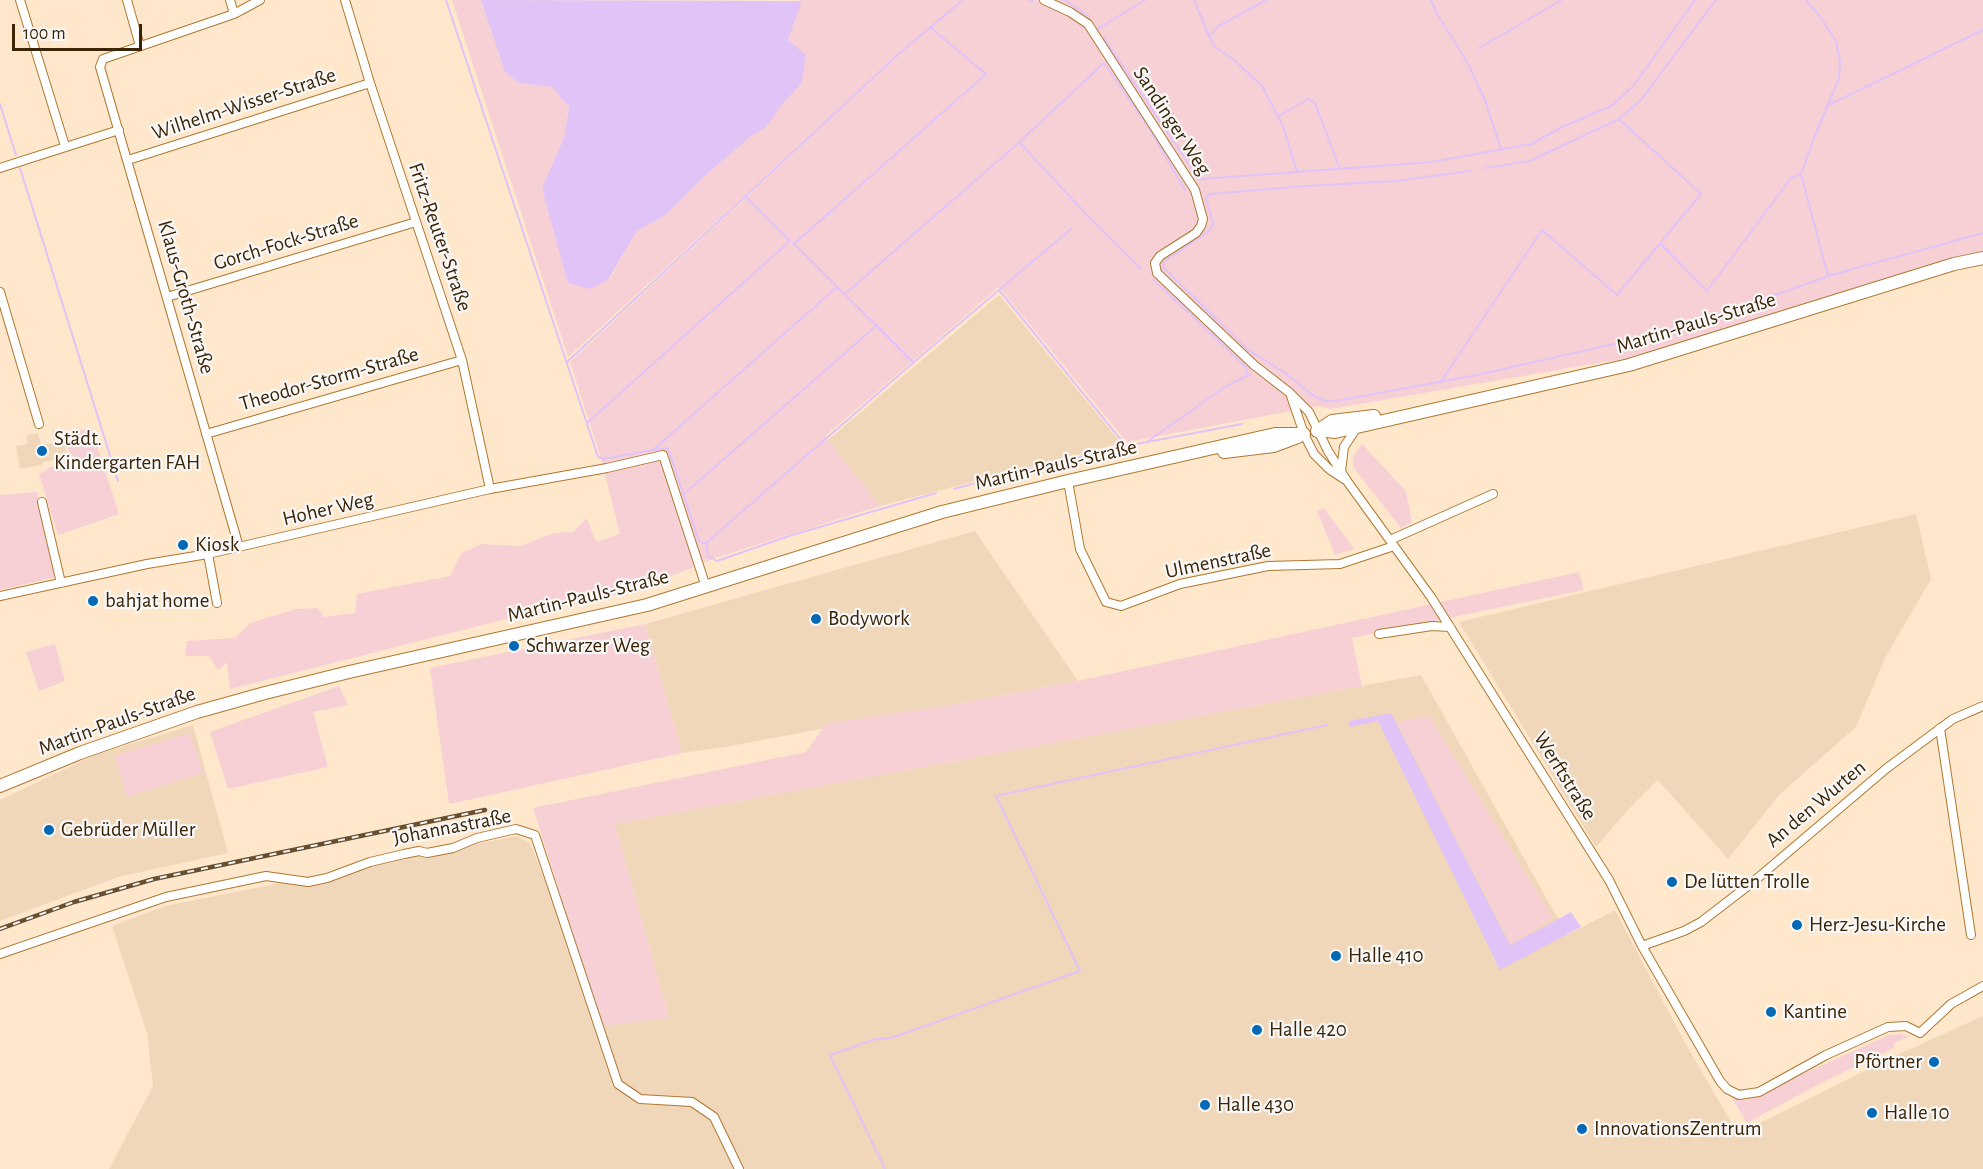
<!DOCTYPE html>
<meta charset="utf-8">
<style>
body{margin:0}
#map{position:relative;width:1983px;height:1169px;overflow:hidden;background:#ffe7cc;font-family:"Alegreya Sans",sans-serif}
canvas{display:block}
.scale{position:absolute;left:12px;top:24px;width:130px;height:27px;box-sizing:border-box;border:3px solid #3c2507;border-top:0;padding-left:8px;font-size:18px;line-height:21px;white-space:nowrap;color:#3c2507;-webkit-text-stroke:4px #f8f8f8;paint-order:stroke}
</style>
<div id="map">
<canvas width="1983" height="1169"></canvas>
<div class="scale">100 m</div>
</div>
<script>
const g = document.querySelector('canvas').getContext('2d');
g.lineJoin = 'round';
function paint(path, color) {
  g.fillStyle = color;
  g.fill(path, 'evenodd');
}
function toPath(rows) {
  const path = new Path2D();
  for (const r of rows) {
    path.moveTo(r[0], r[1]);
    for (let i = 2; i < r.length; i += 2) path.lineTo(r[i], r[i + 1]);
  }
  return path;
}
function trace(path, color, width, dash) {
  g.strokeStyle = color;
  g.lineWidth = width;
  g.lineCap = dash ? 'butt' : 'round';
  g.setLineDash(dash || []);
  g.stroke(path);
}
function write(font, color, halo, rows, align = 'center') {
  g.font = font + ' "Alegreya Sans",sans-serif';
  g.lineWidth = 4.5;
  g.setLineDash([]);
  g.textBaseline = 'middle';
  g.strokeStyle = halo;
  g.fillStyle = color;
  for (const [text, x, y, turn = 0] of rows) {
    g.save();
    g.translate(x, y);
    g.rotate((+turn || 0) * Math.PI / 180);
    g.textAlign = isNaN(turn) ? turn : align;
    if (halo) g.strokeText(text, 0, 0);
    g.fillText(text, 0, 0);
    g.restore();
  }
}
const built = toPath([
 [999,295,1121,443,880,506,828,440],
 [63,429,67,455,56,457,56,460,43,462,43,465,20,469,16,446,28,444,26,435,38,433,41,445,54,443,52,430],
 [1916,514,1931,579,1885,658,1856,727,1780,794,1728,859,1658,780,1626,812,1596,847,1459,622],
 [975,531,1078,681,725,747,682,753,645,624],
 [1421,675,1567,935,1615,910,1684,1041,1738,1134,1897,1055,1983,1016,1983,1169,109,1169,153,1086,147,1033,112,926,165,906,517,836,530,843,602,1026,669,1018,615,824],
 [193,725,228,853,118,877,0,921,0,800,95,755]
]);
const green = toPath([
 [452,0,481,0,505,72,519,83,552,87,569,107,564,138,542,188,609,280,637,231,666,215,705,176,750,137,766,127,784,102,801,84,788,40,802,1,796,0,1983,0,1983,252,1954,259,1628,358,1331,409,1318,406,1127,442,999,287,825,436,880,506,718,557,640,589,534,612,230,689,227,662,218,670,209,656,185,656,187,641,235,638,250,623,297,609,318,608,324,617,355,613,357,594,450,576,462,553,482,544,520,546,554,533,573,532,587,518,596,542,620,534,600,455,570,362,914,41,568,357],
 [91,427,119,514,58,535,39,474,58,463,69,463,76,460,68,450,68,442,75,432],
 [1362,444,1406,491,1412,522,1401,528,1353,467,1353,457],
 [37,492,56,577,0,590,0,495],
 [1324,508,1354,549,1335,555,1317,511],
 [1579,572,1584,590,1352,638,1362,686,615,824,669,1018,602,1026,533,808,806,752,827,723,951,705,1078,681],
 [645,624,682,753,449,804,430,668],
 [55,644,65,681,39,691,26,652],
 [339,686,348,705,313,712,328,767,228,789,210,732],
 [1429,716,1553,918,1511,944,1397,722],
 [189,733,204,772,127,797,115,756],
 [1901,1034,1909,1036,1894,1043,1894,1048,1819,1084,1747,1123,1732,1098,1745,1100,1889,1035]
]);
const water = toPath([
 [481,0,802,1,788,40,806,55,801,84,784,102,766,127,750,137,705,176,666,215,637,231,608,280,590,289,568,283,542,188,564,138,569,107,552,87,519,83,505,72],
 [1391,713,1510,945,1571,912,1581,927,1500,970,1378,721,1350,727,1349,721]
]);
const stream = toPath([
 [446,0,598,457,604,459,653,450,668,448,699,541,704,543],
 [1029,0,1032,1],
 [1064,0,1089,16],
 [1194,0,1209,36],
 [1266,0,1219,26,1209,36,1214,46,1234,60,1262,86,1283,126,1297,171],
 [1431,0,1436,12,1467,62,1485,100,1501,149],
 [1806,0,1818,14,1836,41,1840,61,1839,78,1814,138,1801,174,1828,276],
 [1098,29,1145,0],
 [1104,38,1188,163,1198,176,1202,179,1432,162,1531,144,1562,127,1613,105,1634,85,1695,0],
 [1479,48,1562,0],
 [0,104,16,155],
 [1829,105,1983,30],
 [1279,116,1309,99,1315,103,1340,169],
 [1019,142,1087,215,1141,269],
 [20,168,118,481],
 [1486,168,1530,161,1619,119,1640,101,1716,0],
 [1470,171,1395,181,1306,186,1210,194,1206,198,1213,224,1209,231,1164,262,1163,267,1248,350,1284,372,1311,394,1324,401,1336,401,1477,375,1645,337,1717,316,1828,276,1983,233],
 [746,197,789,240],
 [793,243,913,362],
 [1660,243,1707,291,1791,178,1801,174],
 [794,244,986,74,930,27],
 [1153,279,1246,367,1247,376],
 [999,290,1126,446],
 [846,293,1014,147,1104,63,1147,125,1185,190],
 [567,362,901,52,963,0],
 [1440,383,1542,230,1617,295,1701,194,1619,119],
 [587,423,790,241],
 [1148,441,1225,387,1251,374],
 [653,450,837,287],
 [1026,470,1126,446,1242,424],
 [954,489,1008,474],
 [936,493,789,536,717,561,708,556,706,543,914,362,1071,229],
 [684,494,877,325],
 [885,1169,830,1055,876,1039,891,1038,1080,971,996,796,1327,725]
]);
const street = toPath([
 [20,0,65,146],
 [127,0,140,46],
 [230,0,234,14],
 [345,0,370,83,462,360,490,489],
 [1044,0,1070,12,1088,24,1195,190,1203,219,1201,226,1196,233,1160,256,1155,263,1157,273,1254,365,1290,393,1309,412,1328,451,1347,481,1431,597,1609,880,1642,946,1720,1081,1727,1089,1739,1095,1759,1092,1826,1055,1888,1027,1906,1026,1920,1033,1951,1004,1983,986],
 [128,160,370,83],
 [0,168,119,130],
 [0,292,39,424],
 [167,297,416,222],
 [1291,396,1304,434,1314,454,1329,469,1344,479],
 [206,434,462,360],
 [1341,471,1344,447,1357,427],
 [1068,481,1080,549,1106,602,1121,606,1180,584,1268,566,1340,564,1394,546],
 [42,502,61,583],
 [1390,540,1493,494],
 [239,547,100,67,103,59,234,14,260,0],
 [208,554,217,603],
 [0,596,147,564,208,554,490,489,607,468,663,455,706,587],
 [1379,634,1432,626,1450,627],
 [1940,728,1971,935],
 [1642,946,1684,931,1701,922,1753,882,1887,768,1953,719,1983,706],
 [0,954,166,897,266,876,308,882,327,878,370,862,404,854,419,851,427,853,453,848,477,838,516,829,535,835,618,1084,640,1099,692,1102,714,1117,739,1169]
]);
const secondary = toPath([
 [1319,430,1335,432,1629,365,1954,264,1983,258],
 [1317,431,1332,421,1374,416],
 [1224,452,1274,446,1298,437],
 [0,786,80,753,197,712,265,693,349,672,647,605,942,512,1068,481,1275,434,1304,434]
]);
const rail = toPath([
 [0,929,74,902,154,879,485,810]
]);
const markers = [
 [42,451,6,"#0369b5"],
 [183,545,6,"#0369b5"],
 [93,601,6,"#0369b5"],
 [816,619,6,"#0369b5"],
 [514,646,6,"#0369b5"],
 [49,830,6,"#0369b5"],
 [1672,882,6,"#0369b5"],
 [1797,925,6,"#0369b5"],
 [1336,956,6,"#0369b5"],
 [1771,1012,6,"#0369b5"],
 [1257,1030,6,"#0369b5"],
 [1934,1062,6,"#0369b5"],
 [1205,1105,6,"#0369b5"],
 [1872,1113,6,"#0369b5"],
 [1582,1129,6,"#0369b5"]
];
const streetNames = [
 ["Wilhelm-Wisser-Straße",244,104,-18],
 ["Sandinger Weg",1172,121,57],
 ["Fritz-Reuter-Straße",440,237,71],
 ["Gorch-Fock-Straße",286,242,-17],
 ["Klaus-Groth-Straße",186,297,74],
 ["Martin-Pauls-Straße",1696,323,-17],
 ["Theodor-Storm-Straße",329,379,-16],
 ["Martin-Pauls-Straße",1056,465,-13],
 ["Hoher Weg",328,509,-13],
 ["Ulmenstraße",1218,561,-12],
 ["Martin-Pauls-Straße",588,596,-14],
 ["Martin-Pauls-Straße",117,721,-20],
 ["Werftstraße",1565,776,58],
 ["An den Wurten",1816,804,-40],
 ["Johannastraße",452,827,-11]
];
const poiNames = [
 ["Städt.",54,439],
 ["Kindergarten FAH",54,463],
 ["Kiosk",195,545],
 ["bahjat home",105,601],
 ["Bodywork",828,619],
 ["Schwarzer Weg",526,646],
 ["Gebrüder Müller",61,830],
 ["De lütten Trolle",1684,882],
 ["Herz-Jesu-Kirche",1809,925],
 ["Halle 410",1348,956],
 ["Kantine",1783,1012],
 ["Halle 420",1269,1030],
 ["Pförtner",1922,1062,"right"],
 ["Halle 430",1217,1105],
 ["Halle 10",1884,1113],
 ["InnovationsZentrum",1594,1129]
];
paint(built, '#f1d7ba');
paint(green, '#f6d0d5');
paint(water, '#e0c3f7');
trace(stream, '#e0c3f7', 2);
trace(street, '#af7831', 10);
trace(secondary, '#af7831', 14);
trace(street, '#fff', 8);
trace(secondary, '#fff', 12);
trace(rail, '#664f31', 4.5);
trace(rail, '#f8f8f8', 2, [7]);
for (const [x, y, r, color] of markers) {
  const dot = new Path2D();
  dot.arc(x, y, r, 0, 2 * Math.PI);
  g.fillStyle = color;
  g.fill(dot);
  trace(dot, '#f8f8f8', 2);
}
write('21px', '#3c2507', '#f8f8f8', streetNames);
write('21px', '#3c2507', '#f8f8f8', poiNames, 'left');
</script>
